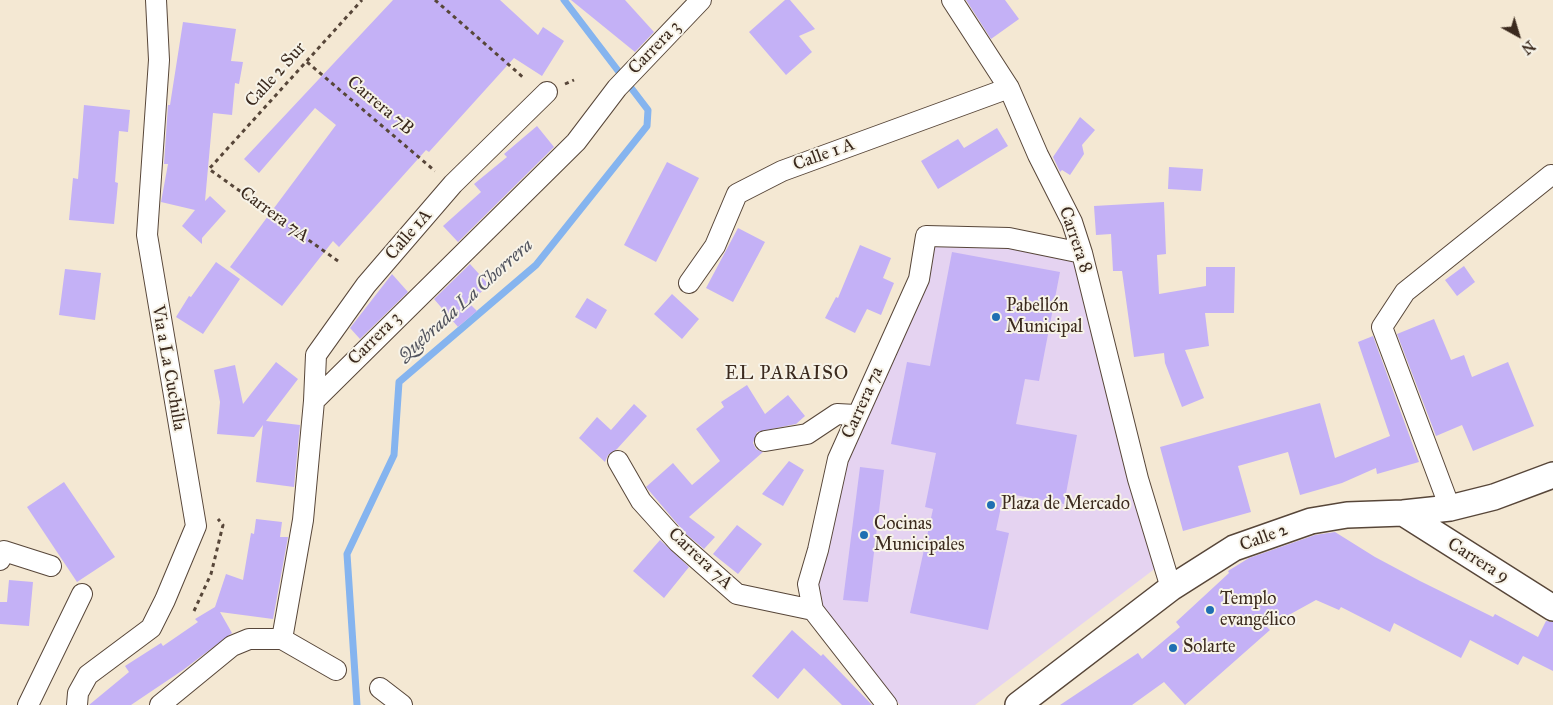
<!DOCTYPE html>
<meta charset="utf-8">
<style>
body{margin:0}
#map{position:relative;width:1553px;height:705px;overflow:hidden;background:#f4e8d3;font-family:"IM FELL Great Primer",serif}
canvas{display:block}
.north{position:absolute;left:1493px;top:10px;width:50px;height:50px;-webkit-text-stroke:4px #f7f3e8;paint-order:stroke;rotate:141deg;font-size:14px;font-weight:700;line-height:20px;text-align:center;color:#3b2a1e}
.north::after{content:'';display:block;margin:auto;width:18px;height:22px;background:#3b2a1e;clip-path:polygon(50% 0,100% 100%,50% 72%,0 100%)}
</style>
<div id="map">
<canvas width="1553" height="705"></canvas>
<div class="north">N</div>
</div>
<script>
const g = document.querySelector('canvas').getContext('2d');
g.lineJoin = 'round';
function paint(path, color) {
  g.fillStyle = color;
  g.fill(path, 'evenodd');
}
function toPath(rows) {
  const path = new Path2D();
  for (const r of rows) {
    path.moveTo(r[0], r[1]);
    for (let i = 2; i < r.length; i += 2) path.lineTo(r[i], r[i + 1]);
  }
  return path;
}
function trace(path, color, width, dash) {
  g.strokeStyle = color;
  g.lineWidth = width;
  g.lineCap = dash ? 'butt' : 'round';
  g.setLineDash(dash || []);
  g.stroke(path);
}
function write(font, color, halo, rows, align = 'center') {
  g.font = font + ' "IM FELL Great Primer",serif';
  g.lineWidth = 4;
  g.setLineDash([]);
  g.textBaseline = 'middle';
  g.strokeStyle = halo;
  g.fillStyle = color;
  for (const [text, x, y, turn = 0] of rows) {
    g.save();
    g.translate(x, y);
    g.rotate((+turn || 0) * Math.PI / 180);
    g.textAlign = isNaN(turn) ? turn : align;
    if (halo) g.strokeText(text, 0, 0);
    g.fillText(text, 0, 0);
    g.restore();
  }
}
const built = toPath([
 [926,236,1082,253,1169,558,975,705,900,705,813,610,838,459]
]);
const stream = toPath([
 [357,705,347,554,394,455,399,382,536,265,647,126,648,110,564,0]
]);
const building = toPath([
 [393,0,500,0,538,35,543,27,564,41,542,76,514,58,429,152,426,150,339,247,333,241,282,306,230,267,336,125,315,108,259,173,244,159],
 [571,0,625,0,654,32,635,52],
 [785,0,790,0,815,29,799,36,812,52,786,75,749,32],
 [966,0,1005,0,1019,19,991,39],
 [183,22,236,29,231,61,243,62,239,84,235,83,232,115,213,113,205,201,210,196,226,211,202,238,202,244,182,226,195,210,161,202,168,164,164,164,168,105,170,105],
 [84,105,130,110,128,132,119,131,115,182,118,183,114,224,69,220,73,178,78,179],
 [1080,117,1095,130,1082,145,1084,154,1070,175,1062,170,1060,172,1053,157],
 [537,126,554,147,458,242,443,226,481,192,474,184,507,157,504,154],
 [997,128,1008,146,938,189,921,161,958,139,964,148],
 [667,162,699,178,656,262,624,245],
 [1169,167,1203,169,1201,191,1168,189],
 [1164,202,1166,254,1157,255,1159,294,1206,286,1206,267,1235,267,1234,313,1205,313,1209,346,1185,350,1204,398,1182,407,1165,363,1164,353,1134,357,1122,271,1113,271,1111,234,1096,235,1094,206],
 [738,228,765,242,733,302,706,288],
 [860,245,891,258,883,278,894,283,881,315,867,309,855,333,825,318,836,297,838,298],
 [952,252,1060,272,1039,381,1025,379,1016,424,1077,435,1064,504,1004,493,996,530,1009,533,988,630,910,613,933,509,925,507,936,453,891,444,907,362,930,366],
 [216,262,240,279,203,334,176,317,189,296,191,297],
 [470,264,489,285,469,303,477,311,458,327,434,299],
 [1464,266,1475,282,1457,296,1445,280],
 [65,269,101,273,95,320,59,315],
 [392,274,408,292,360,339,350,328],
 [672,294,699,319,682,339,654,314],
 [587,298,607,310,596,329,575,317],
 [1434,319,1451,360,1464,355,1472,377,1508,362,1534,426,1473,451,1462,425,1436,436,1397,334],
 [1373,336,1419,462,1377,474,1376,468,1342,483,1300,495,1288,452,1238,466,1251,512,1183,531,1160,447,1320,403,1335,458,1390,436,1358,342],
 [276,362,298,379,266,421,300,425,294,487,256,482,263,425,254,437,217,434,220,402,214,370,235,365,243,404],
 [747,385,765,414,788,395,805,416,796,424,757,432,753,443,756,449,763,452,689,517,715,537,704,549,686,534,646,487,673,463,692,485,720,461,696,429,724,407,721,402],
 [634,404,647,416,617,449,608,455,605,462,579,438,597,417,611,430],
 [789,461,804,470,783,506,762,494],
 [860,467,884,470,868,602,843,600],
 [64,482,115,557,77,582,27,507],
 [256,519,282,522,280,537,288,537,273,619,220,612,232,633,183,670,131,705,89,705,129,672,125,666,161,643,163,646,198,622,195,619,215,607,226,574,243,580,251,533,254,534],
 [737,525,762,544,738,574,713,554],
 [1335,532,1375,557,1420,581,1493,617,1495,614,1538,637,1546,621,1553,622,1553,671,1523,656,1518,665,1470,640,1461,658,1394,623,1390,632,1341,607,1339,610,1316,600,1267,627,1270,630,1185,705,1164,682,1132,705,1060,705,1138,653,1142,659,1180,627,1176,622,1229,573,1228,571,1249,558,1315,535],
 [660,540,689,567,664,598,633,571],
 [9,580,33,582,29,626,0,624,0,602,7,602],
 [792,630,821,656,823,654,872,705,842,705,804,668,778,699,752,676]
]);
const path = toPath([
 [435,0,525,79],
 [307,62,435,171],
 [565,84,574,80],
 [338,261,209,169,362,0],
 [194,611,211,574,223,525,218,519]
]);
const minor = toPath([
 [952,0,1009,88,1038,155,1072,222,1082,253,1138,479,1171,588],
 [689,283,715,246,737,194,782,171,1009,88],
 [314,401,316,355,366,285,453,184,547,92],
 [765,441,807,434,837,414,856,415],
 [618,461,641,501,678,542,737,594,813,610],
 [1450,508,1382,327,1405,292,1551,175],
 [0,560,4,551,51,566],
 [282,639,336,670],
 [380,688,402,705],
 [28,705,82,594],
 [77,705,78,693,88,675,151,628,165,600,196,526,147,235,159,60,156,0],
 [160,705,232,646,249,639,282,639,303,520,314,401,576,142,617,88,701,0],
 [887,705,813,610,808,584,818,550,838,459,919,279,926,236,1009,238,1082,253]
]);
const tertiary = toPath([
 [1403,513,1553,608],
 [1018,705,1171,588,1234,548,1311,521,1347,515,1403,513,1450,508,1494,497,1553,475]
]);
const markers = [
 [996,317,5,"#1f6fb2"],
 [991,505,5,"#1f6fb2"],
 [864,535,5,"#1f6fb2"],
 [1210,610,5,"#1f6fb2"],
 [1173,648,5,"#1f6fb2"]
];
const streetNames = [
 ["Carrera 3",655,48,-46],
 ["Calle 2 Sur",276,75,-48],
 ["Carrera 7B",380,106,40],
 ["Calle 1 A",824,155,-20],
 ["Carrera 7A",274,215,36],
 ["Calle 1A",409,235,-49],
 ["Carrera 8",1075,240,71],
 ["Carrera 3",375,339,-45],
 ["Via a La Cuchilla",168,368,80],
 ["Carrera 7a",863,403,-66],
 ["Calle 2",1264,538,-20],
 ["Carrera 7A",700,559,43],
 ["Carrera 9",1478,561,32]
];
const poiNames = [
 ["Pabellón",1006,307],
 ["Municipal",1006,328],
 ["Plaza de Mercado",1001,505],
 ["Cocinas",874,525],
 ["Municipales",874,546],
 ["Templo",1220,600],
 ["evangélico",1220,621],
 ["Solarte",1183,648]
];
const waterNames = [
 ["Quebrada La Chorrera",466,301,-42]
];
const neighbourhoodNames = [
 ["EL PARAISO",787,374]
];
paint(built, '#e5d3f1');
trace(stream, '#85b4ef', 7);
paint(building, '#c4b1f6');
trace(minor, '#574639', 22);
trace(tertiary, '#574639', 28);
trace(path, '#574639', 3, [4, 4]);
trace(minor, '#fff', 20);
trace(tertiary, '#fff', 25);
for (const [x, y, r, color] of markers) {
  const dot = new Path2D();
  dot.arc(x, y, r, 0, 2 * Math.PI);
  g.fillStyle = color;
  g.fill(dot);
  trace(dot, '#f7f3e8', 2);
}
write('18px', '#3b2a1e', '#f7f3e8', streetNames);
write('18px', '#3b2a1e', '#f7f3e8', poiNames, 'left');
write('italic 19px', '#51535d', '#f7f3e8', waterNames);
g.letterSpacing = '1px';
write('19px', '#3b2a1e', '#f7f3e8', neighbourhoodNames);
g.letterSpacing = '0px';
</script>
